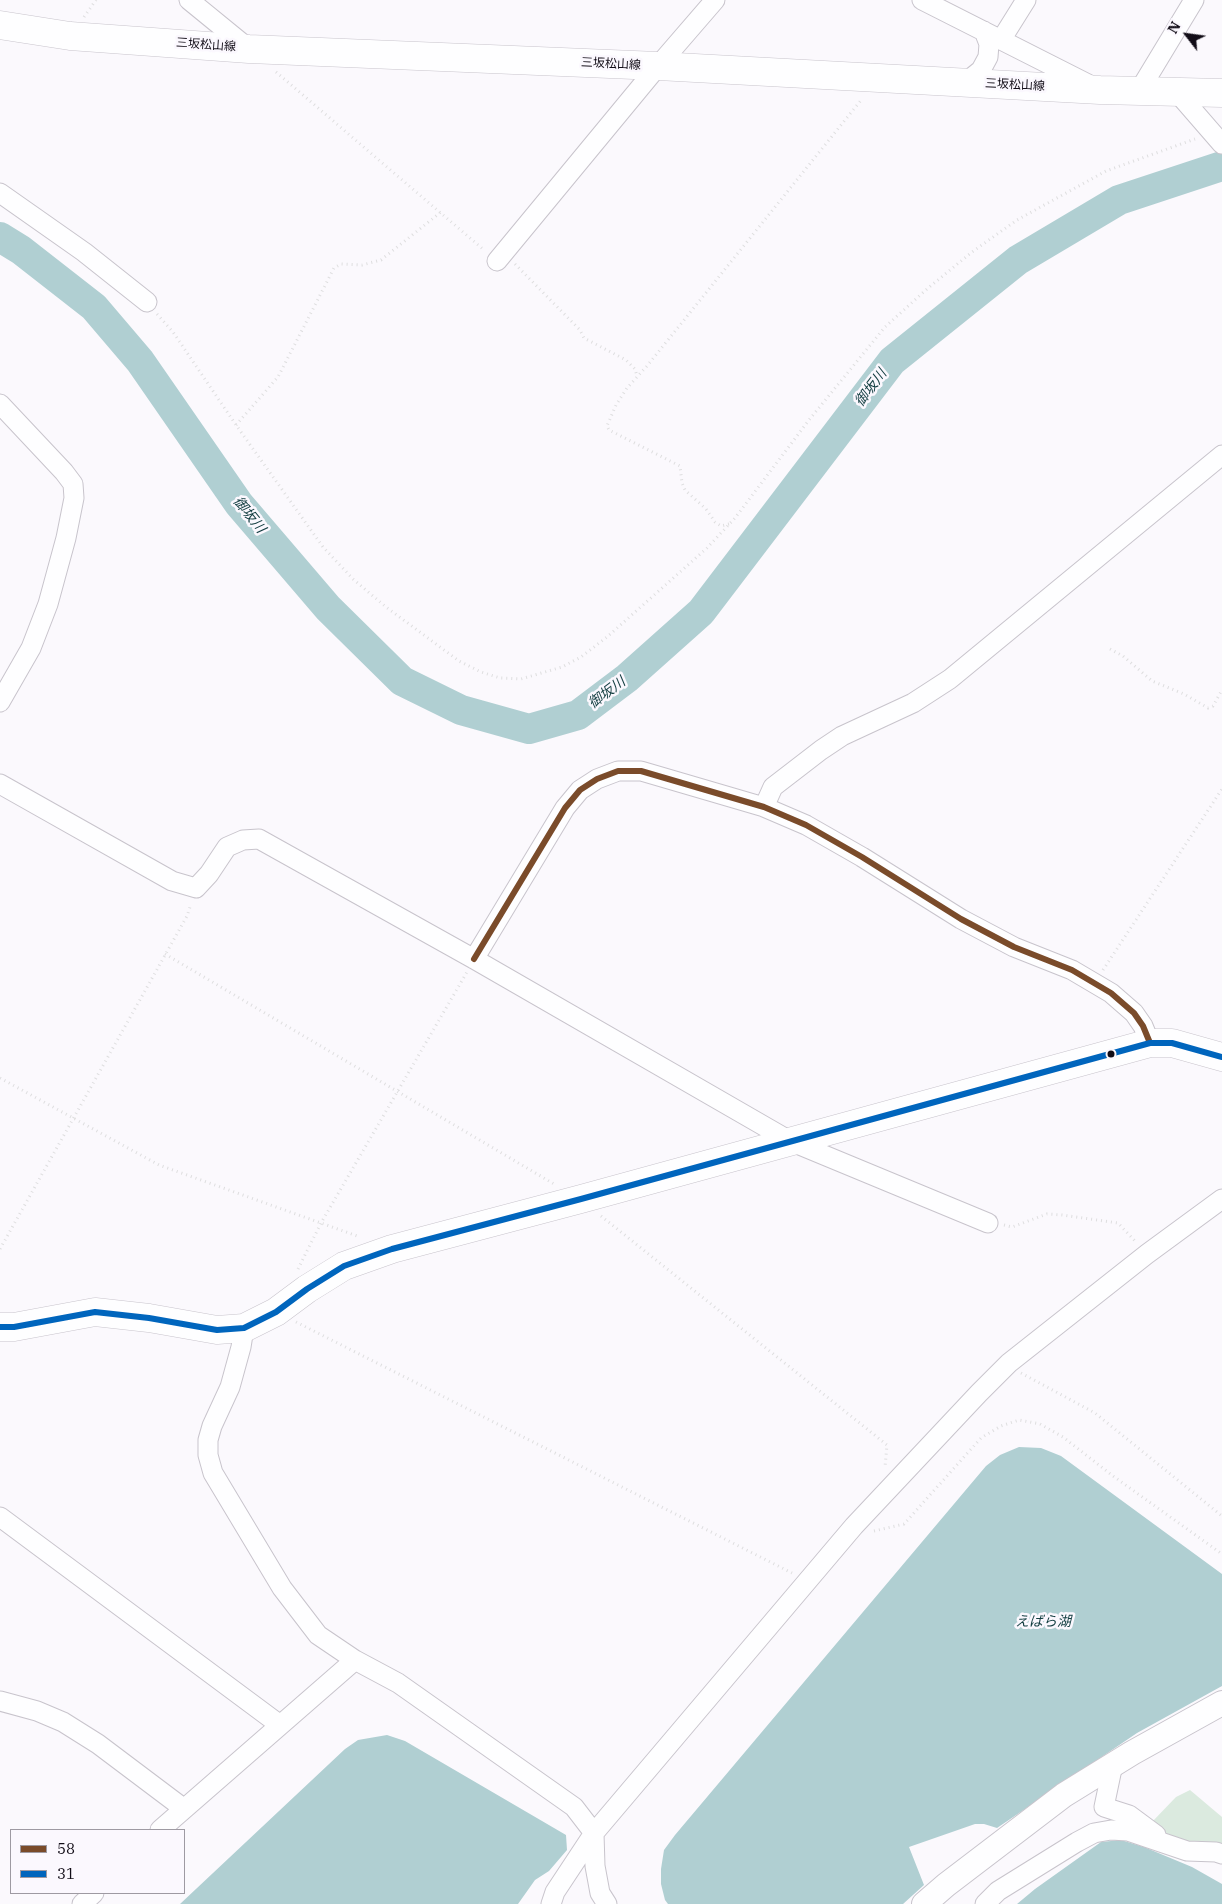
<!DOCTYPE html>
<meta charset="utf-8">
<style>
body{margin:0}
#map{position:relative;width:1222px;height:1904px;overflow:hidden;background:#fbf9fd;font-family:"IBM Plex Serif",serif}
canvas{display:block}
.legend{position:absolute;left:10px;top:1829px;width:175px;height:65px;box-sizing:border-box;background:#fbf8fe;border:1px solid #9e9aa2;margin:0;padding:6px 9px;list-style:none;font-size:15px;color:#120d17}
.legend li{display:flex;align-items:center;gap:10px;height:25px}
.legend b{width:25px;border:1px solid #9e9aa2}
.north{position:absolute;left:1162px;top:10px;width:50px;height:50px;-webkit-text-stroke:4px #fbf8fe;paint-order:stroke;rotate:300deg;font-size:14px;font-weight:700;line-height:20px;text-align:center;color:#120d17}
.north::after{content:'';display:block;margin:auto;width:18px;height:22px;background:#120d17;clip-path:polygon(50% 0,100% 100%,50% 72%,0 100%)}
</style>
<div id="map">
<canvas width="1222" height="1904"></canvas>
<ul class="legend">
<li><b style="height:6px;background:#7a4b2a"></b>58</li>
<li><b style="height:6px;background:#0065bd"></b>31</li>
</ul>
<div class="north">N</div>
</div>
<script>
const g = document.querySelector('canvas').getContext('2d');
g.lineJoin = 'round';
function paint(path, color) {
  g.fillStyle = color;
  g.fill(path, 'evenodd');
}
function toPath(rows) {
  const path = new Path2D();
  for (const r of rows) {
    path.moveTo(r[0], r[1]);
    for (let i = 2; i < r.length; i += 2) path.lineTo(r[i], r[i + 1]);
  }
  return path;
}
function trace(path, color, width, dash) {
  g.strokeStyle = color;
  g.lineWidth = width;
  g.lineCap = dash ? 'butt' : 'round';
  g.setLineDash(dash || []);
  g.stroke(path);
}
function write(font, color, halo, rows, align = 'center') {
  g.font = font + ' "IBM Plex Serif","Noto Sans JP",serif';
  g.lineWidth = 5;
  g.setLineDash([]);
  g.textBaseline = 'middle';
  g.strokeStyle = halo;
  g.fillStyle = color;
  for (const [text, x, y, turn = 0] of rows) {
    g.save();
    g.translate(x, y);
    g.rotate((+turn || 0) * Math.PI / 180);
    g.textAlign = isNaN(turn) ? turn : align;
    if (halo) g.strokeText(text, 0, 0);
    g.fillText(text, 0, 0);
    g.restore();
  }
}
const green = toPath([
 [1190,1790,1222,1817,1222,1847,1189,1843,1164,1834,1151,1823,1176,1797]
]);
const water = toPath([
 [1019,1447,1041,1448,1061,1456,1222,1574,1222,1686,1137,1733,997,1828,984,1824,975,1824,909,1847,924,1885,903,1904,668,1904,665,1900,661,1884,661,1869,664,1850,675,1835,986,1466,1000,1455],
 [387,1735,405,1741,566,1835,567,1850,549,1871,535,1880,518,1904,180,1904,345,1749,358,1740],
 [1121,1840,1144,1847,1192,1867,1222,1884,1222,1904,1017,1904,1035,1889,1101,1842]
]);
const river = toPath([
 [0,237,21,250,94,307,140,361,239,504,328,608,402,681,461,710,529,729,578,715,627,678,701,612,892,361,1018,260,1119,200,1222,166]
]);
const path = toPath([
 [84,17,96,0],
 [276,72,484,250],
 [515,264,580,330,584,338,626,360,635,369,637,376],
 [157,314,173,332,236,425,323,547,353,579,386,607,459,661,481,672,500,678,521,679,562,667,581,657,607,637,707,548,735,518,809,420,885,327,927,289,972,252,1017,220,1106,171,1195,139],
 [236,425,278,377,334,268,341,264,362,265,381,260,441,212],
 [729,524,721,526,715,522,706,509,685,490,682,483,680,466,609,430,607,426,616,405,627,388,647,366,862,99],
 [1110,649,1123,656,1152,681,1184,694,1208,708,1213,706,1222,690],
 [165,954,554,1184],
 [1103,970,1222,789],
 [0,1078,159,1165,360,1237],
 [601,1216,887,1445,885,1467],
 [1004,1225,1012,1227,1047,1214,1062,1215,1118,1223,1136,1242],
 [0,1249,187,916,191,904],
 [298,1269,321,1223,467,972],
 [296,1322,792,1573],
 [1021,1373,1095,1413,1222,1516],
 [874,1531,904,1524,981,1438,1001,1426,1019,1420,1040,1424,1063,1437,1113,1476,1222,1554]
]);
const minor = toPath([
 [189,0,249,49],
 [922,0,1092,86],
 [1001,40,1026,0],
 [965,83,981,70,988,57,989,44,984,31],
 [1139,91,1194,0],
 [1176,91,1222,144],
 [0,193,84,252,147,302],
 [497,261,658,66,715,0],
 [0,404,64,472,73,484,74,498,66,538,48,604,31,648,0,702],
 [0,784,172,881,196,888,209,874,227,847,243,840,259,839,474,959,790,1141,988,1223],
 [764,807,773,787,821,750,842,736,913,703,950,679,1222,455],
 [474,959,565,808,580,790,597,779,618,771,641,771,764,807,806,825,862,857,961,919,1014,947,1072,970,1111,993,1134,1013,1143,1026,1150,1043],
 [244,1328,241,1347,230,1387,212,1426,208,1440,208,1455,213,1473,282,1588,318,1635,355,1660,398,1683,574,1807,594,1833,595,1866,600,1893,607,1904],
 [0,1517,280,1725],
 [0,1701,37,1711,63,1722,98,1744,183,1808],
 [1113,1764,1104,1807,1129,1815,1156,1835],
 [160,1830,355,1660],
 [82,1904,94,1893],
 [551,1904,555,1892,594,1833,854,1526,979,1393,1009,1363,1147,1254,1222,1199],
 [985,1904,998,1891,1077,1842,1094,1833,1111,1830,1128,1831,1187,1851,1216,1852,1222,1854]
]);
const tertiary = toPath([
 [924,1904,946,1885,1064,1795,1132,1753,1222,1703]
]);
const secondary = toPath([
 [0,25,70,36,249,49,658,66,1100,90,1222,93],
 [0,1327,14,1327,95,1312,149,1318,217,1330,244,1328,276,1312,307,1289,344,1266,392,1249,581,1199,1150,1043,1172,1043,1222,1057]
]);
const bus1 = toPath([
 [474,959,565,808,580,790,597,779,618,771,641,771,764,807,806,825,862,857,961,919,1014,947,1072,970,1111,993,1134,1013,1143,1026,1150,1043]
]);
const bus2 = toPath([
 [0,1327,14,1327,95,1312,149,1318,217,1330,244,1328,276,1312,307,1289,344,1266,392,1249,581,1199,1150,1043,1172,1043,1222,1057]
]);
const markers = [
 [1111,1054,4.5,"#120d17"]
];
const streetNames = [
 ["三坂松山線",206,45,4],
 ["三坂松山線",611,64,3],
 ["三坂松山線",1015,85,3]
];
const waterNames = [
 ["御坂川",871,388,-53],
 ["御坂川",249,515,51],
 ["御坂川",607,693,-37],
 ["えばら湖",1043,1622]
];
paint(green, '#dbeadf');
paint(water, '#b0cfd2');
trace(river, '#b0cfd2', 30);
trace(minor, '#c8c4cc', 21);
trace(tertiary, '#c8c4cc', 26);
trace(secondary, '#c8c4cc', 29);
trace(path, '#dededf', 3, [1, 4]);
trace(minor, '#fefeff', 19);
trace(tertiary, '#fefeff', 24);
trace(secondary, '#fefeff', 28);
trace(bus1, '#7a4b2a', 6);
trace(bus2, '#0065bd', 6);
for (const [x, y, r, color] of markers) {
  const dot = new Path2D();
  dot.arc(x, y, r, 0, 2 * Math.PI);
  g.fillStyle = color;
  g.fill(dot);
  trace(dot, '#fbf8fe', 2);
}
write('12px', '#120d17', '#fbf8fe', streetNames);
write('italic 14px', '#123d40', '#fbf8fe', waterNames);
</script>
